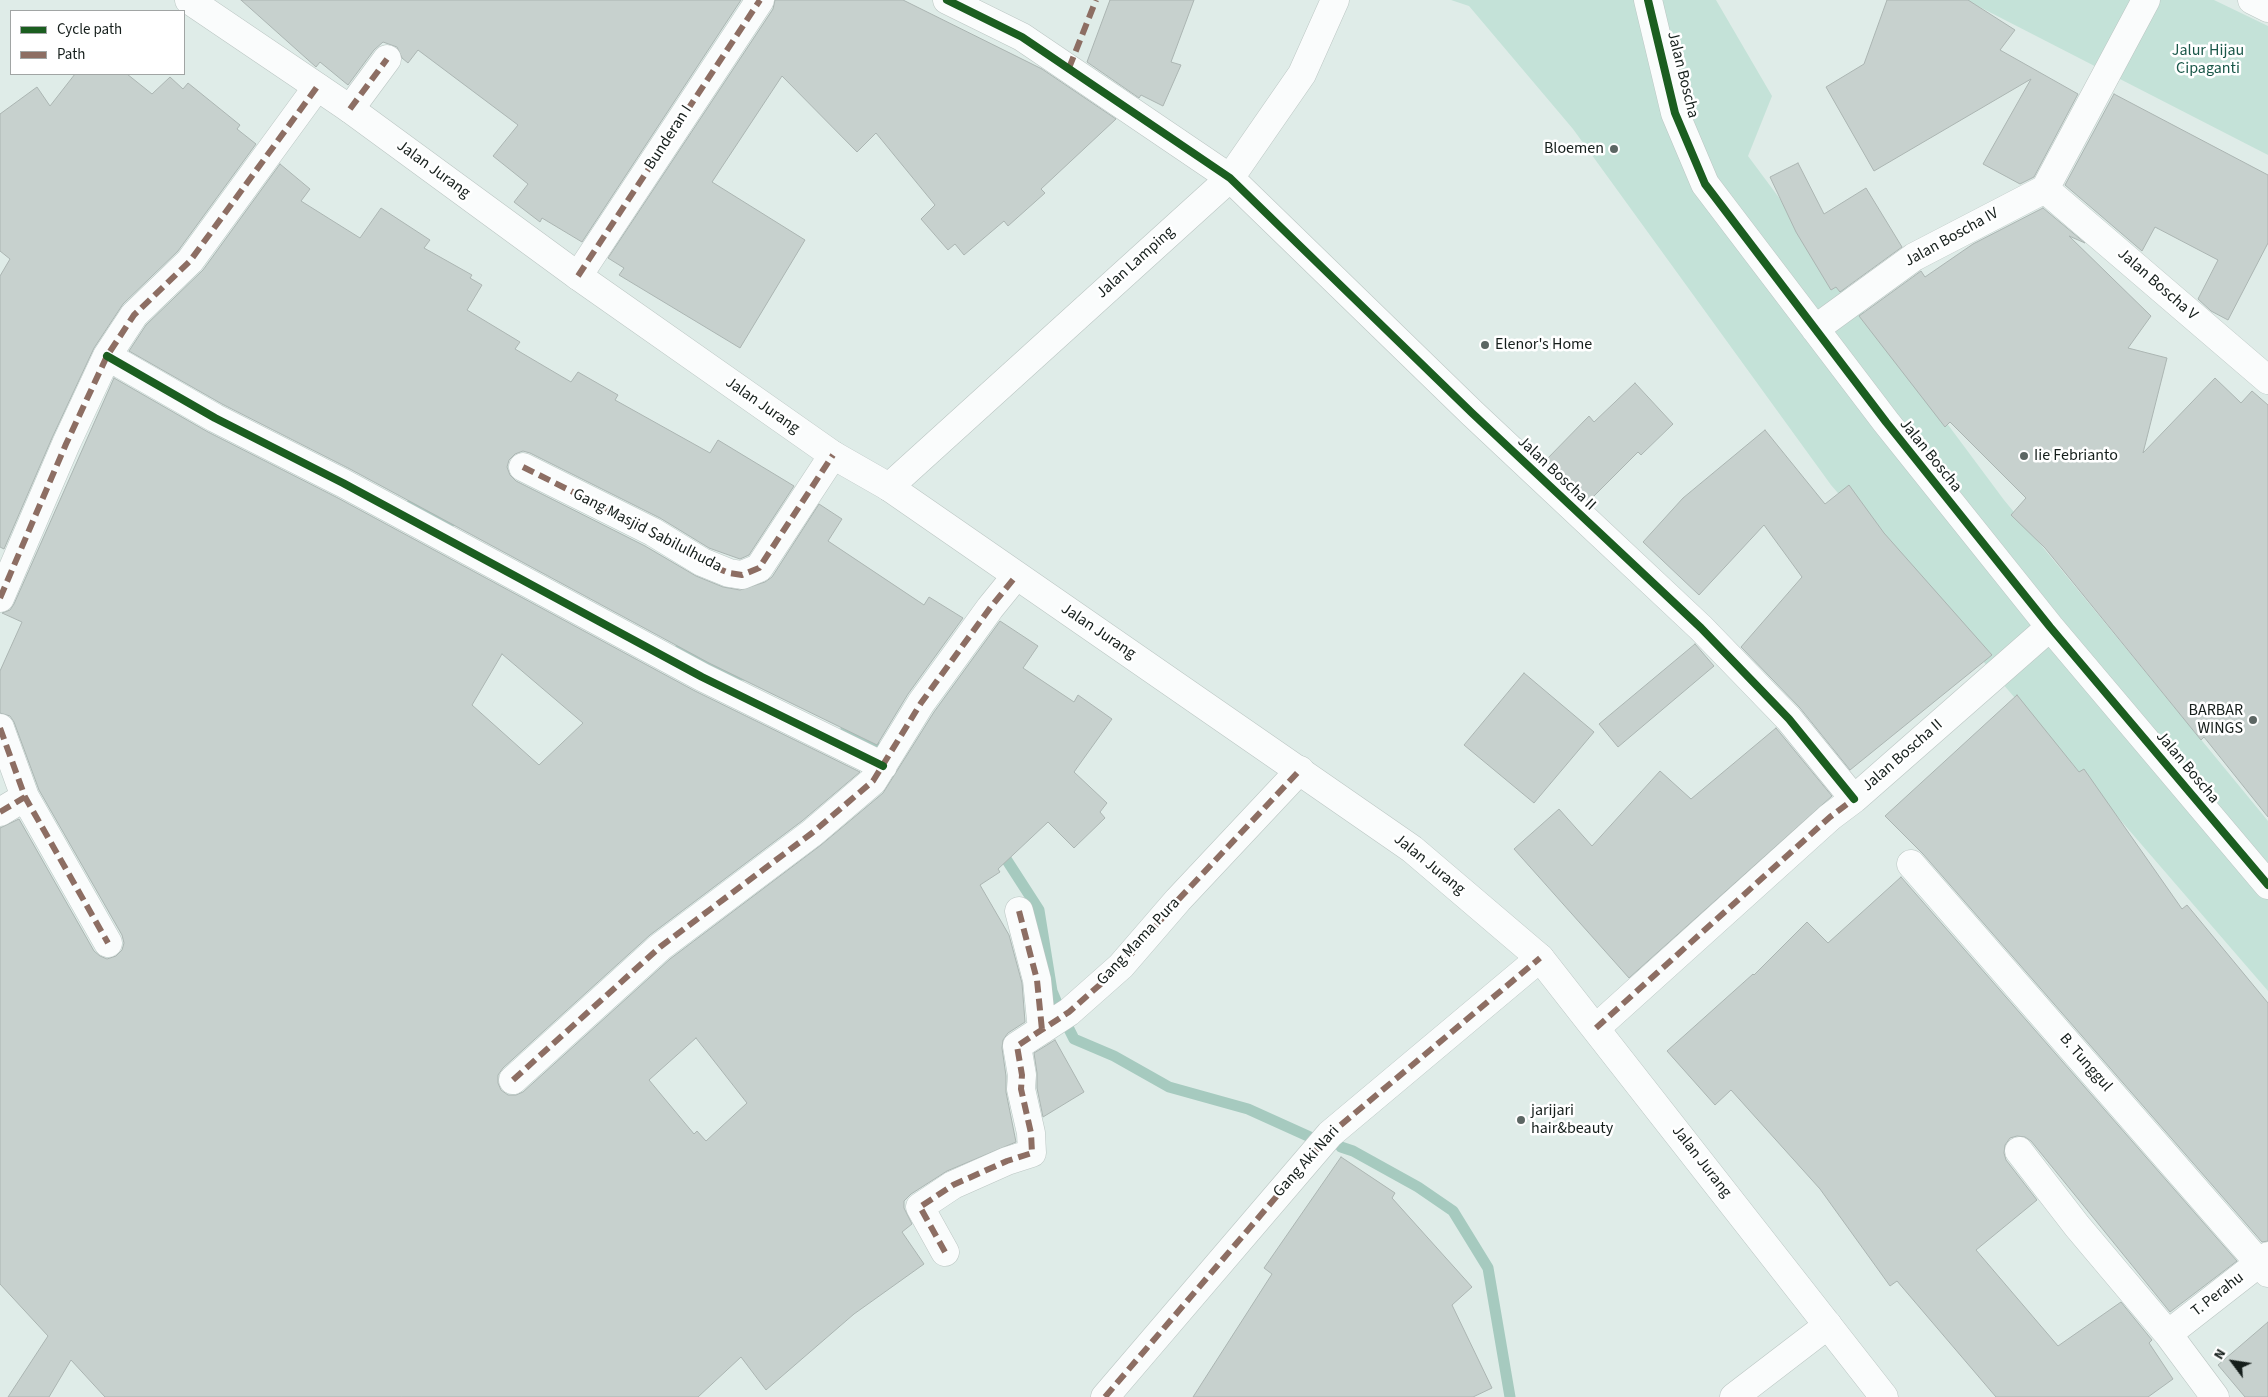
<!DOCTYPE html>
<style>
body{margin:0}
#map{position:relative;width:2268px;height:1397px;overflow:hidden;background:#dfece8;font-family:"Source Sans 3",sans-serif}
canvas{display:block}
.legend{position:absolute;left:10px;top:10px;width:175px;height:65px;box-sizing:border-box;background:#fff;border:1px solid #a1a5a4;margin:0;padding:6px 9px;list-style:none;font-size:15px;color:#151e1b}
.legend li{display:flex;align-items:center;gap:10px;height:25px}
.legend b{width:25px;border:1px solid #a1a5a4}
.north{position:absolute;left:2208px;top:1337px;width:50px;height:50px;-webkit-text-stroke:4px #fff;paint-order:stroke;rotate:301deg;font-size:14px;font-weight:700;line-height:20px;text-align:center;color:#151e1b}
.north::after{content:'';display:block;margin:auto;width:18px;height:22px;background:#151e1b;clip-path:polygon(50% 0,100% 100%,50% 72%,0 100%)}
</style>
<div id="map">
<canvas width="2268" height="1397"></canvas>
<ul class="legend">
<li><b style="height:6px;background:#1b5e20"></b>Cycle path</li>
<li><b style="height:6px;background:#8d6e63"></b>Path</li>
</ul>
<div class="north">N</div>
</div>
<script>
const g = document.querySelector('canvas').getContext('2d');
g.lineJoin = 'round';
function paint(path, color) {
  g.fillStyle = color;
  g.fill(path, 'evenodd');
}
function toPath(rows) {
  const path = new Path2D();
  for (const r of rows) {
    path.moveTo(r[0], r[1]);
    for (let i = 2; i < r.length; i += 2) path.lineTo(r[i], r[i + 1]);
  }
  return path;
}
function trace(path, color, width, dash) {
  g.strokeStyle = color;
  g.lineWidth = width;
  g.lineCap = dash ? 'butt' : 'round';
  g.setLineDash(dash || []);
  g.stroke(path);
}
function write(font, color, halo, rows, align = 'center') {
  g.font = font + ' "Source Sans 3",sans-serif';
  g.lineWidth = 5;
  g.setLineDash([]);
  g.textBaseline = 'middle';
  g.strokeStyle = halo;
  g.fillStyle = color;
  for (const [text, x, y, turn = 0] of rows) {
    g.save();
    g.translate(x, y);
    g.rotate((+turn || 0) * Math.PI / 180);
    g.textAlign = isNaN(turn) ? turn : align;
    if (halo) g.strokeText(text, 0, 0);
    g.fillText(text, 0, 0);
    g.restore();
  }
}
const green = toPath([
 [1451,0,1716,0,1772,96,1748,156,2004,500,2268,821,2268,991,1831,485,1573,129,1469,6],
 [1966,0,2214,0,2268,26,2268,155]
]);
const stream = toPath([
 [411,505,432,515,451,521],
 [681,646,716,671,744,675],
 [846,728,878,748],
 [999,848,1039,910,1052,991,1057,1003],
 [1069,1029,1074,1039,1114,1056,1169,1087,1248,1109,1310,1137],
 [1341,1147,1353,1151,1418,1187,1453,1211,1488,1268,1510,1397]
]);
const building = toPath([
 [241,0,741,0,582,242,542,218,540,222,514,202,528,184,493,156,518,125,418,50,408,63,402,58,397,47,383,42,374,50,348,85,320,62,316,67,241,0],
 [775,0,903,0,1042,69,1116,119,1041,189,1045,193,1008,226,1004,221,964,255,955,244,948,250,921,219,935,205,876,133,857,152,782,76,712,182,805,240,740,348,619,275,624,268,608,258,773,9,775,0],
 [1110,0,1194,0,1171,62,1181,65,1163,106,1141,95,1139,98,1087,62,1110,0],
 [1887,0,1968,0,2015,30,2000,50,2078,94,2034,177,2020,184,1983,164,2031,79,1874,171,1826,87,1864,64,1887,0],
 [75,74,127,74,152,94,170,77,183,89,188,83,240,125,237,129,256,144,178,251,123,304,94,348,52,438,4,549,0,547,0,276,10,259,0,251,0,114,37,87,50,106,75,74],
 [2114,94,2268,175,2268,243,2228,320,2211,311,2198,299,2218,260,2155,227,2142,251,2065,185,2114,94],
 [1798,163,1824,214,1866,188,1902,247,1840,292,1836,287,1831,290,1796,232,1770,177,1798,163],
 [280,164,310,189,301,201,360,238,381,208,430,240,424,248,472,275,470,278,482,285,467,310,520,342,515,349,571,382,578,372,618,395,615,400,710,453,718,440,794,486,749,555,740,559,709,548,660,518,530,453,523,451,515,454,509,460,507,467,510,475,516,481,645,546,696,576,723,587,740,590,765,582,772,577,819,504,842,519,828,541,924,605,929,597,963,618,908,694,877,745,709,663,350,469,222,404,129,351,146,325,203,270,280,164],
 [2043,208,2085,243,2069,236,2151,316,2128,348,2167,358,2143,453,2215,378,2241,403,2252,391,2268,405,2268,817,2204,737,2201,740,2045,548,2011,515,2026,498,1950,422,1945,427,1859,316,1921,271,1925,277,1973,244,2043,208],
 [114,378,208,432,336,497,695,691,860,772,802,821,650,935,503,1068,498,1075,498,1083,501,1090,508,1095,516,1095,523,1092,670,959,821,845,883,793,934,712,1000,621,1038,646,1023,668,1074,702,1078,695,1112,719,1074,772,1107,803,1100,812,1105,818,1074,848,1048,822,998,869,1000,872,980,885,1009,935,1022,983,1025,1022,1008,1033,1003,1040,1002,1048,1006,1076,1006,1092,1016,1142,947,1171,911,1194,904,1201,904,1208,912,1224,902,1232,924,1264,854,1314,766,1390,741,1357,698,1397,105,1397,71,1360,49,1397,8,1397,48,1336,0,1284,0,828,19,819,94,951,100,956,107,959,116,956,122,950,124,943,122,935,39,790,14,722,10,716,0,713,0,671,22,622,2,613,10,610,14,604,114,378],
 [502,654,583,723,539,765,472,705,502,654],
 [696,1038,747,1103,706,1141,697,1131,694,1134,649,1080,696,1038],
 [1635,383,1673,424,1641,455,1638,452,1589,501,1546,460,1589,416,1594,422,1635,383],
 [1765,430,1825,504,1849,485,1884,533,1992,655,1850,770,1800,708,1741,647,1802,577,1764,525,1699,595,1643,542,1683,498,1765,430],
 [1695,644,1714,666,1618,747,1599,724,1695,644],
 [1524,673,1594,732,1534,803,1464,745,1524,673],
 [2017,695,2079,772,2084,769,2182,909,2187,905,2268,1003,2268,1241,2262,1242,1923,854,1885,816,2017,695],
 [1776,728,1832,796,1629,978,1514,849,1559,809,1592,846,1660,771,1691,799,1776,728],
 [1901,877,2237,1261,2170,1312,2031,1141,2025,1137,2017,1136,2010,1138,2005,1145,2004,1153,2006,1160,2037,1200,1976,1250,2058,1346,2121,1302,2152,1340,2149,1343,2173,1379,2148,1397,1996,1397,1897,1281,1890,1286,1820,1189,1731,1090,1715,1105,1667,1051,1753,974,1754,975,1807,922,1828,943,1901,877],
 [1055,1040,1084,1092,1043,1117,1037,1088,1037,1073,1034,1053,1055,1040],
 [1341,1157,1395,1193,1392,1198,1472,1287,1452,1305,1492,1388,1473,1397,1193,1397,1272,1274,1264,1268,1341,1157],
 [2268,1322,2268,1397,2245,1397,2218,1365,2268,1322]
]);
const minor = toPath([
 [947,0,1022,37,1230,178,1472,413,1701,628,1789,719,1854,799],
 [1648,0,1675,113,1705,184,1886,422,2050,627,2268,885],
 [350,109,387,59],
 [2045,189,2268,380],
 [2045,189,2146,0],
 [578,276,760,0],
 [1815,329,1914,257,2045,189],
 [107,356,215,418,343,483,702,677,883,766],
 [523,467,653,532,702,562,729,573,742,575,759,568,833,455],
 [889,487,1230,178,1302,74,1335,0],
 [0,598,66,444,107,356,134,315,190,261,317,87],
 [0,728,25,797,108,943],
 [0,812,25,797],
 [1911,864,2268,1273],
 [1019,911,1037,980,1042,1030],
 [1596,1028,1830,817,1854,799,2050,627],
 [513,1080,660,947,812,833,873,781,921,703,990,608,1016,576],
 [2019,1151,2077,1226,2168,1334,2215,1397],
 [945,1252,920,1207,953,1185,1007,1161,1032,1153,1031,1133,1021,1089,1022,1075,1017,1046,1069,1012,1121,966,1178,900,1300,770],
 [2168,1334,2268,1256],
 [1105,1397,1330,1134,1540,958],
 [1734,1397,1828,1325]
]);
const major = toPath([
 [189,0,350,109,578,276,833,455,889,487,1412,849,1540,958,1884,1397],
 [2252,0,2268,8]
]);
const quiet = toPath([
 [1069,68,1096,0],
 [350,109,387,59],
 [578,276,760,0],
 [523,467,653,532,702,562,729,573,742,575,759,568,833,455],
 [0,598,66,444,107,356,134,315,190,261,317,87],
 [0,728,25,797,108,943],
 [0,812,25,797],
 [1019,911,1037,980,1042,1030],
 [1596,1028,1830,817,1854,799],
 [513,1080,660,947,812,833,873,781,921,703,990,608,1016,576],
 [945,1252,920,1207,953,1185,1007,1161,1032,1153,1031,1133,1021,1089,1022,1075,1017,1046,1069,1012,1121,966,1178,900,1300,770],
 [1105,1397,1330,1134,1540,958]
]);
const cycleway = toPath([
 [947,0,1022,37,1230,178,1472,413,1701,628,1789,719,1854,799],
 [1648,0,1675,113,1705,184,1886,422,2050,627,2268,885],
 [107,356,215,418,343,483,702,677,883,766]
]);
const markers = [
 [1614,149,5,"#5c6663"],
 [1485,345,5,"#5c6663"],
 [2024,456,5,"#5c6663"],
 [2253,720,5,"#5c6663"],
 [1521,1120,5,"#5c6663"]
];
const parkNames = [
 ["Jalur Hijau",2208,51],
 ["Cipaganti",2208,69]
];
const streetNames = [
 ["Jalan Boscha",1682,75,76],
 ["Bunderan I",669,138,-57],
 ["Jalan Jurang",433,170,36],
 ["Jalan Boscha IV",1952,238,-29],
 ["Jalan Lamping",1136,263,-42],
 ["Jalan Boscha V",2157,285,41],
 ["Jalan Jurang",762,406,35],
 ["Jalan Boscha",1930,456,51],
 ["Jalan Boscha II",1556,474,43],
 ["Gang Masjid Sabilulhuda",647,531,27],
 ["Jalan Jurang",1098,632,34],
 ["Jalan Boscha II",1903,756,-41],
 ["Jalan Boscha",2187,768,50],
 ["Jalan Jurang",1429,865,39],
 ["Gang Mama Pura",1139,942,-47],
 ["B. Tunggul",2085,1063,49],
 ["Gang Aki Nari",1307,1162,-48],
 ["Jalan Jurang",1701,1162,52],
 ["T. Perahu",2218,1295,-38]
];
const poiNames = [
 ["Bloemen",1604,149,"right"],
 ["Elenor's Home",1495,345],
 ["Iie Febrianto",2034,456],
 ["BARBAR",2243,711,"right"],
 ["WINGS",2243,729,"right"],
 ["jarijari",1531,1111],
 ["hair&beauty",1531,1129]
];
paint(green, '#c4e2d8');
trace(stream, '#a6cabf', 11);
paint(building, '#c7d1ce');
trace(building, '#abb5b2', 1);
trace(minor, '#bbc6c3', 29);
trace(major, '#bbc6c3', 29);
trace(minor, '#fafcfc', 28);
trace(major, '#fafcfc', 28);
trace(quiet, '#8d6e63', 6, [12, 6]);
trace(cycleway, '#1b5e20', 8);
for (const [x, y, r, color] of markers) {
  const dot = new Path2D();
  dot.arc(x, y, r, 0, 2 * Math.PI);
  g.fillStyle = color;
  g.fill(dot);
  trace(dot, '#fff', 2);
}
write('16px', '#195748', '#fff', parkNames);
write('16px', '#151e1b', '#fff', streetNames);
write('16px', '#151e1b', '#fff', poiNames, 'left');
</script>
